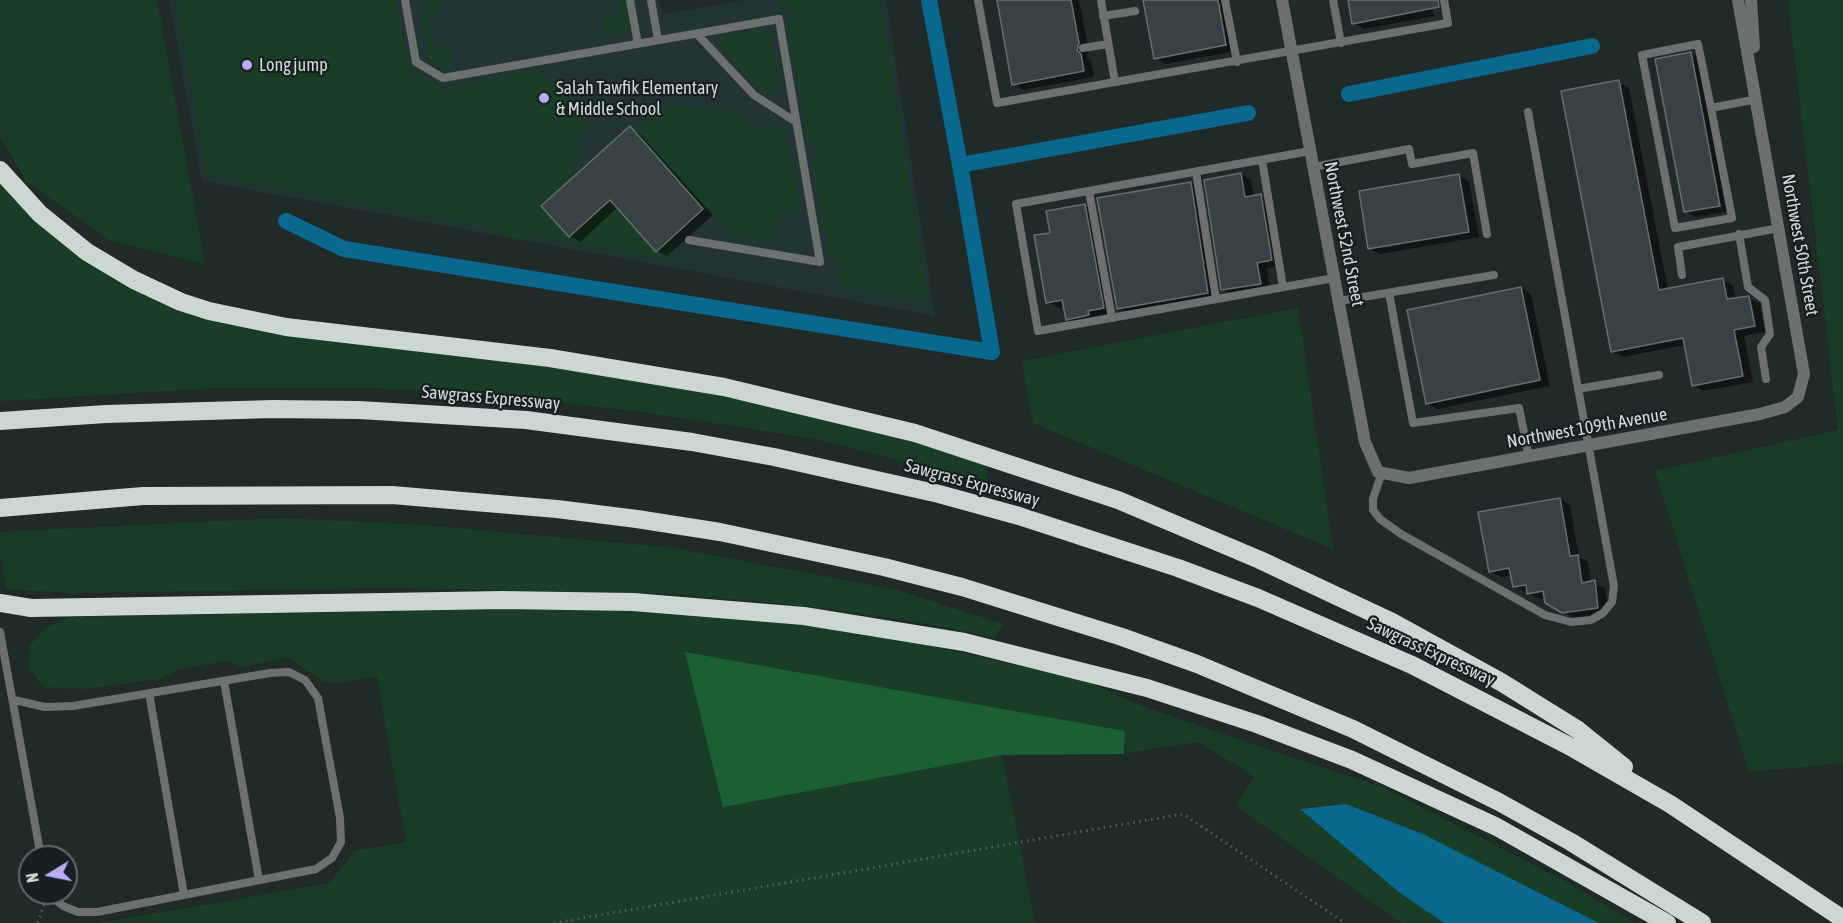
<!DOCTYPE html>
<style>
body{margin:0}
#map{position:relative;width:1843px;height:923px;overflow:hidden;background:#202a29;font-family:"Asap Condensed",sans-serif}
canvas{display:block}
.north{position:absolute;left:18px;top:845px;width:60px;height:60px;box-sizing:border-box;background:#172020;border:2px solid #626a6a;border-radius:50%;rotate:260deg;font-size:16px;font-weight:700;line-height:24px;text-align:center;color:#d3dad9}
.north::after{content:'';display:block;margin:auto;width:21px;height:27px;background:#b9abf7;clip-path:polygon(50% 0,100% 100%,50% 72%,0 100%)}
</style>
<div id="map">
<canvas width="1843" height="923"></canvas>
<div class="north">N</div>
</div>
<script>
const g = document.querySelector('canvas').getContext('2d');
g.lineJoin = 'round';
function paint(path, color) {
  g.fillStyle = color;
  g.fill(path, 'evenodd');
}
function toPath(rows) {
  const path = new Path2D();
  for (const r of rows) {
    path.moveTo(r[0], r[1]);
    for (let i = 2; i < r.length; i += 2) path.lineTo(r[i], r[i + 1]);
  }
  return path;
}
function trace(path, color, width, dash) {
  g.strokeStyle = color;
  g.lineWidth = width;
  g.lineCap = dash ? 'butt' : 'round';
  g.setLineDash(dash || []);
  g.stroke(path);
}
function write(font, color, halo, rows, align = 'center') {
  g.font = font + ' "Asap Condensed",sans-serif';
  g.lineWidth = 4.5;
  g.setLineDash([]);
  g.textBaseline = 'middle';
  g.strokeStyle = halo;
  g.fillStyle = color;
  for (const [text, x, y, turn = 0] of rows) {
    g.save();
    g.translate(x, y);
    g.rotate((+turn || 0) * Math.PI / 180);
    g.textAlign = isNaN(turn) ? turn : align;
    if (halo) g.strokeText(text, 0, 0);
    g.fillText(text, 0, 0);
    g.restore();
  }
}
const built = toPath([
 [169,0,659,0,662,14,744,0,886,0,935,316,202,181]
]);
const green = toPath([
 [0,0,157,0,205,264,109,240,26,181,0,137],
 [176,0,396,0,407,56,415,71,428,82,445,88,538,70,589,126,573,140,582,150,566,164,575,175,541,206,610,200,655,251,671,238,674,243,670,261,531,235,520,239,509,237,494,232,490,228,207,175],
 [432,0,439,0,441,6,438,10,427,13,433,47,449,45,453,67,439,69,429,58,422,15,424,6],
 [618,0,626,0,630,29,627,32,605,36,602,19,621,15],
 [781,0,880,0,928,301,839,285,842,260,830,258,812,163,818,158,815,141,808,136,787,25,794,23,791,10,783,11],
 [1788,0,1843,0,1843,763,1749,772,1655,471,1838,430],
 [757,29,766,32,771,39,779,81,773,89,762,90,721,48,719,43,722,35],
 [661,107,735,110,751,127,784,128,802,216,790,208,769,229,778,238,771,242,733,234,707,205,703,209,633,130],
 [0,178,39,221,176,304,670,383,850,421,986,460,988,483,816,439,650,413,493,394,371,388,216,388,0,401],
 [1298,308,1333,549,1033,423,1022,361],
 [282,518,423,525,674,548,897,590,1003,624,994,638,940,626,833,609,680,594,389,588,70,593,6,589,0,555,0,532],
 [458,610,631,610,769,618,868,632,1083,680,1144,707,1384,788,1565,881,1635,923,1599,923,1423,834,1346,804,1301,809,1400,893,1444,923,1402,923,1236,806,1254,776,1198,742,1126,753,1125,731,724,807,1002,755,1035,923,100,923,330,883,354,851,406,842,377,676,337,683,323,682,288,657,242,667,227,661,179,669,160,679,83,689,44,687,29,669,30,645,47,627,71,617]
]);
const forest = toPath([
 [685,652,1125,731,1124,754,1002,755,723,807]
]);
const water = toPath([
 [1346,804,1423,834,1599,923,1444,923,1400,893,1300,809]
]);
const shadow = toPath([
 [998,0,1079,0,1089,50,1087,57,1091,61,1094,77,1024,90,1014,84],
 [1145,0,1226,0,1236,51,1166,64,1156,58],
 [1349,0,1431,0,1434,16,1364,29,1354,23],
 [1691,53,1701,59,1729,211,1696,217,1685,211],
 [1619,82,1629,88,1668,290,1723,280,1733,286,1736,299,1749,298,1760,304,1765,332,1744,336,1753,382,1703,391,1693,385,1685,345,1623,357,1612,351],
 [630,128,640,134,713,215,667,256,657,251,618,207,580,242,570,236],
 [1241,174,1251,180,1254,197,1260,196,1271,202,1281,266,1267,268,1270,289,1233,295,1222,289],
 [1459,176,1469,182,1479,237,1380,254,1369,248],
 [1191,183,1201,189,1218,298,1129,314,1118,308],
 [1085,206,1095,212,1114,314,1077,325,1067,319,1065,307,1058,308,1048,302,1051,234],
 [1521,288,1531,294,1550,386,1437,409,1427,403],
 [1560,499,1570,505,1579,557,1588,562,1591,583,1605,588,1609,613,1577,619,1546,602,1546,598,1539,599,1514,586,1512,575,1501,577,1490,571]
]);
const canal = toPath([
 [929,0,960,165],
 [1349,94,1592,46],
 [286,221,344,249,992,352,960,165,1248,113]
]);
const building = toPath([
 [997,0,1071,0,1079,43,1077,50,1081,54,1084,71,1012,85,997,0],
 [1143,0,1218,0,1226,45,1154,59,1143,0],
 [1348,0,1438,0,1439,7,1352,24,1348,0],
 [1691,52,1720,206,1684,212,1655,59,1691,52],
 [1619,80,1659,290,1723,278,1727,299,1749,296,1755,326,1734,330,1743,376,1692,386,1683,338,1611,352,1561,91,1619,80],
 [630,126,703,209,656,252,610,200,569,237,541,206,630,126],
 [1241,173,1245,197,1261,194,1272,260,1257,263,1261,284,1221,290,1204,180,1241,173],
 [1459,174,1469,232,1368,249,1359,191,1459,174],
 [1191,182,1208,293,1117,309,1097,198,1191,182],
 [1085,204,1104,308,1088,311,1089,315,1066,320,1062,300,1046,303,1034,235,1050,233,1046,211,1085,204],
 [1521,287,1540,380,1426,404,1407,310,1521,287],
 [1560,498,1570,556,1578,555,1582,583,1595,580,1598,608,1562,613,1545,603,1543,591,1527,594,1526,585,1513,587,1509,568,1489,572,1478,512,1560,498]
]);
const path = toPath([
 [38,923,44,904],
 [554,923,1183,814,1345,923]
]);
const lane = toPath([
 [405,0,416,62,443,78,779,19,820,262,689,240],
 [630,0,638,44],
 [651,0,658,40],
 [978,0,997,103,1115,82,1101,0],
 [1225,0,1237,62],
 [1333,0,1341,43],
 [1103,16,1135,11],
 [697,34,754,95,796,122],
 [1083,48,1108,44],
 [1115,82,1448,23,1444,0],
 [1711,108,1732,218,1675,228,1642,55,1698,44,1711,108,1757,99],
 [1310,151,1016,204,1038,331,1334,278],
 [1262,160,1283,287],
 [1313,167,1409,149,1412,164,1473,153,1487,234],
 [1196,172,1216,299],
 [1089,191,1112,318],
 [1739,234,1748,287,1765,300,1770,334,1761,347,1766,379],
 [1682,275,1678,247,1779,228],
 [1389,293,1413,423,1519,408,1529,457],
 [1339,301,1494,275],
 [1578,389,1659,375],
 [1382,472,1373,499,1373,510,1380,519,1401,534,1545,615,1571,622,1591,620,1603,613,1612,602,1614,586,1528,112],
 [0,632,41,857],
 [224,681,259,880],
 [149,693,184,895],
 [14,700,45,707,73,706,270,673,289,672,305,680,318,698,340,818,341,842,332,858,316,869,97,912,78,912,63,906,47,893]
]);
const street = toPath([
 [1282,0,1365,442,1378,472,1409,478,1760,414,1785,407,1798,397,1804,374,1738,0],
 [1751,0,1754,47]
]);
const highway = toPath([
 [0,170,40,214,87,252,134,280,181,302,209,311,286,327,550,358,724,387,915,433,1118,500,1260,560,1392,622,1501,682,1578,730,1624,767],
 [0,421,106,414,273,409,359,410,526,420,692,442,774,457,939,494,1019,516,1178,568,1258,598,1412,665,1569,746,1670,804,1843,919],
 [0,508,143,496,392,495,557,509,637,519,720,532,884,567,962,587,1122,637,1197,664,1353,729,1499,802,1571,842,1702,923],
 [0,603,31,608,503,600,633,602,804,616,964,642,1147,688,1257,724,1352,760,1497,827,1667,923]
]);
const markers = [
 [247,65,6,"#b9abf7"],
 [544,98,6,"#b9abf7"]
];
const poiNames = [
 ["Long jump",259,65],
 ["Salah Tawfik Elementary",556,88],
 ["& Middle School",556,109]
];
const streetNames = [
 ["Northwest 52nd Street",1344,234,79],
 ["Northwest 50th Street",1800,245,80],
 ["Sawgrass Expressway",491,398,5],
 ["Northwest 109th Avenue",1587,428,-10],
 ["Sawgrass Expressway",972,483,15],
 ["Sawgrass Expressway",1431,652,25]
];
paint(built, '#223433');
paint(green, '#193e25');
paint(forest, '#1b5f34');
paint(water, '#08688d');
paint(shadow, '#0007');
trace(canal, '#08688d', 16);
paint(building, '#384244');
trace(building, '#656f72', 1.5);
trace(path, '#565f5e', 3, [1.5, 4.5]);
trace(lane, '#6c706f', 8);
trace(street, '#6c706f', 12);
trace(highway, '#ccd7d3', 18);
for (const [x, y, r, color] of markers) {
  const dot = new Path2D();
  dot.arc(x, y, r, 0, 2 * Math.PI);
  g.fillStyle = color;
  g.fill(dot);
  trace(dot, '#172020', 2);
}
write('18px', '#d3dad9', '#172020', poiNames, 'left');
write('18px', '#d3dad9', '#172020', streetNames);
</script>
